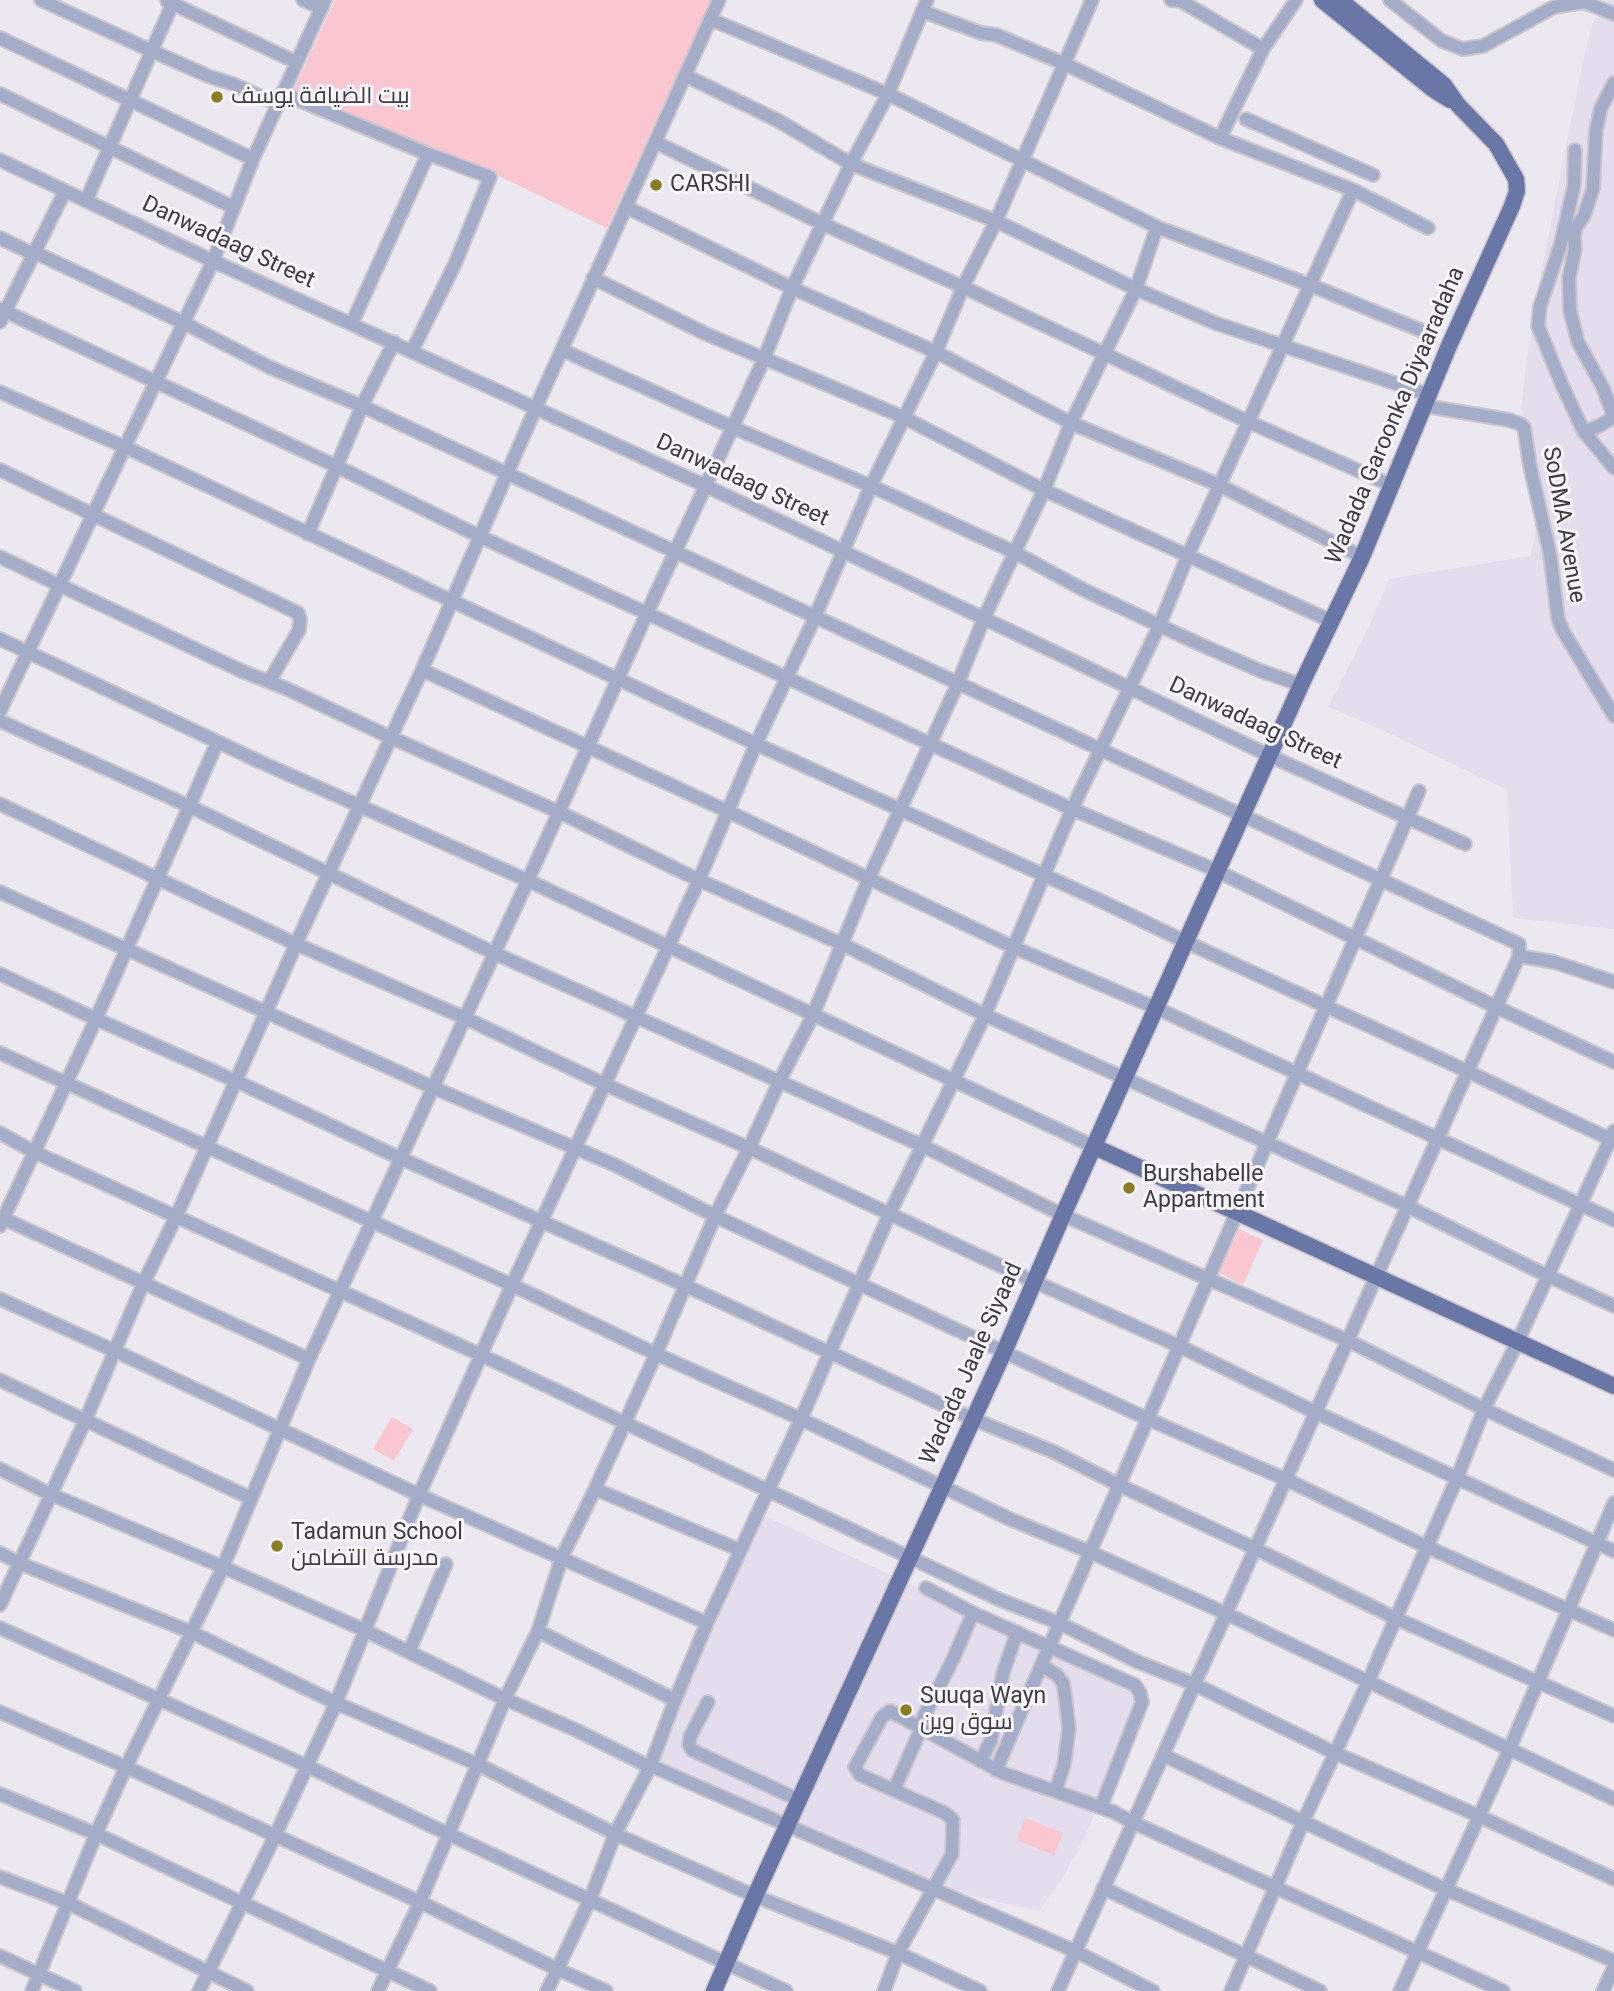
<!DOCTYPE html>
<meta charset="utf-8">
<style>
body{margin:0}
canvas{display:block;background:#ece8f2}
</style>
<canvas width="1614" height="1991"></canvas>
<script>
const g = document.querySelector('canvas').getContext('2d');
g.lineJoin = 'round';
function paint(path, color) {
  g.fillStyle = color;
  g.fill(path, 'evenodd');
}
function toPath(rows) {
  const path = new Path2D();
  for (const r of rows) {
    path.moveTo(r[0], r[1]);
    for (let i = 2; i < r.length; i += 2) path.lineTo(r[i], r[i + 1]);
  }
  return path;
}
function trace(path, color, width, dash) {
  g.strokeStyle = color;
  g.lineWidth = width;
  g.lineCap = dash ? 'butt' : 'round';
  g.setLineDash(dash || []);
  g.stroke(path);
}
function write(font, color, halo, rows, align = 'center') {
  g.font = font + ' Roboto,Cairo,sans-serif';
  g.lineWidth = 6;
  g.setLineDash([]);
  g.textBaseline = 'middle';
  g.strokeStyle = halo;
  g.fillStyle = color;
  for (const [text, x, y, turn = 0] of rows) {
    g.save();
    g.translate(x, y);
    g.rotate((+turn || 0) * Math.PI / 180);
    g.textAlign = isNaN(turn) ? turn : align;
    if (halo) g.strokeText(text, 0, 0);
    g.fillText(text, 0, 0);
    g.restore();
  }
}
const built = toPath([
 [1603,0,1614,0,1614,929,1513,918,1507,790,1380,729,1328,707,1370,624,1389,579,1531,556,1542,492,1532,441,1521,408,1533,314,1583,61,1592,25],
 [765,1516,1144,1694,1084,1839,1060,1882,1039,1911,927,1886,812,1834,656,1759,710,1630,746,1552]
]);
const green = toPath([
 [335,0,711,0,607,228,505,179,293,91],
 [1239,1229,1263,1240,1243,1285,1219,1273],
 [392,1417,413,1429,394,1461,373,1449],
 [1025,1818,1063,1833,1054,1855,1017,1840]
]);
const minor = toPath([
 [41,0,152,51,208,76,233,84,277,104],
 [303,0,321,8],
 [1171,0,1181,1,1263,49],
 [1390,0,1442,41,1463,49,1483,46,1554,7,1584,2,1614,14],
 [167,1,296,62],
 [922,11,981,33,996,35,1065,64,1220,138,1353,190,1428,228],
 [710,19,888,94,1157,227,1310,285,1425,332],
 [0,38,253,159],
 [686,76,777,120,851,164,996,221,1136,289,1215,323,1430,395],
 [282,93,428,154,490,177,455,264,412,351],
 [0,94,233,207],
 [1246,119,1373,175],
 [1220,138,1263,49,1296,0],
 [655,142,823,224,963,287,1249,422,1393,486],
 [1575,150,1574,186,1560,247,1540,306,1538,326,1562,385,1584,432,1614,468],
 [0,160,213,261,706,486,1130,688,1270,756,1465,844],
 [86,201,174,0],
 [626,207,792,288,936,352,1071,423,1219,485,1362,557],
 [0,238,33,254],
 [34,252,184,323,269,367,362,406,1519,944,1519,956,1058,1991],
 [593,278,704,333,903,417,1044,490,1331,621],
 [0,309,338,467,481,537,1072,809,1213,869,1496,1007,1614,1062],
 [0,322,65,191],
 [352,323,428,154],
 [562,350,732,427,871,486,1014,552,1084,590,1197,643,1261,671,1301,685],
 [0,392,125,447,756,744,1101,901,1186,942,1467,1071,1614,1141],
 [1426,406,1509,420,1520,424,1524,427,1530,466,1550,554,1558,619,1563,631,1614,716],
 [1584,432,1599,426,1614,417,1603,388,1578,342,1570,311,1569,278,1575,249,1574,238,1576,227,1584,216,1593,188,1596,130,1601,108,1614,83],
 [0,470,298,613,300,619,299,630,269,682],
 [308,534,362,406,394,342],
 [0,557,244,672,285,688,390,737,559,812,699,880,842,944,985,1015,1407,1206,1548,1276,1614,1306],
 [0,639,256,760,527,880,1095,1147],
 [422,670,727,811,1013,947,1156,1008,1614,1220],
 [0,711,213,261,253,159,325,0],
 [0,721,189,806,494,953,923,1146,1063,1215,1347,1340,1484,1409,1614,1470],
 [0,804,296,944,465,1018,604,1084,749,1148,1035,1282,1179,1346,1315,1412,1614,1551],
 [0,892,434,1088,615,1165,715,1216,1004,1352,1148,1419,1285,1479,1427,1547,1614,1630],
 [1519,956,1554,962,1614,982],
 [0,974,96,1019,236,1081,400,1158,684,1285,973,1419,1054,1452,1119,1485,1254,1548,1395,1618,1614,1716],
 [0,1053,512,1285,656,1354,801,1419,1012,1520,1090,1552,1225,1613,1614,1799],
 [0,1133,34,1152,481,1355,998,1599,1059,1623,1138,1662,1194,1684,1335,1753,1479,1816,1614,1879],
 [0,1217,309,1359],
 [0,1226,96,1019,217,743],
 [0,1299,115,1351,419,1495,707,1623],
 [0,1380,250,1498],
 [0,1469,50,1494,223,1567,364,1630,505,1699,576,1730,650,1767,656,1768,1075,1951,1153,1991],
 [595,1489,740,1550],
 [0,1553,19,1563,191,1632,336,1703,479,1765,615,1834,755,1896,898,1953,980,1991],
 [926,1588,973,1613,1135,1685,1140,1693,1142,1702,1101,1807],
 [0,1605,85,1421,143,1284,176,1217,296,944,422,670,536,407,719,0],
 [0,1628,307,1766,448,1834,786,1991],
 [538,1631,675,1700],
 [409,1652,446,1564],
 [1041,1665,1057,1675,1063,1683,1065,1695,1069,1729,1064,1765,1056,1790],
 [708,1702,690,1737,689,1745,692,1750,799,1800],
 [0,1712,126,1767,420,1902,557,1969,606,1991],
 [1163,1755,1447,1890,1614,1961],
 [981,1761,991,1740,1003,1673,1017,1632],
 [996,1770,1419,791],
 [894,1790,921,1729,922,1720,953,1659,973,1613],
 [0,1794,96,1834,430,1991],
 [0,1877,68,1903,247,1991],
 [1103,1888,1320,1991],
 [0,1956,75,1991],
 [32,1991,96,1834,126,1767,223,1567,309,1359,559,812,647,613,764,359,792,288,851,164,888,94,927,0],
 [199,1991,275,1836,336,1703,419,1495,512,1285,699,880,756,744,815,617,871,486,936,352,963,287,996,221,1092,0],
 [378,1991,420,1902,505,1699,538,1631,562,1557,595,1489,656,1354,715,1216,749,1148,780,1080,813,1015,869,878,958,683,984,618,1044,490,1071,423,1136,289,1157,227],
 [547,1991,590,1900,615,1834,650,1767,675,1700,707,1623,801,1419,889,1215,985,1015,1072,809,1160,624,1188,555,1353,190],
 [884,1991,898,1953,952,1854,953,1820,945,1813,860,1775,855,1767,882,1717,890,1711,1003,1773,1114,1812,1132,1822,1503,1991],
 [1231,1991,1303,1822,1368,1682,1457,1478,1484,1409,1518,1341,1614,1131],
 [1400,1991,1509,1750,1614,1503],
 [1603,1991,1614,1967]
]);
const major = toPath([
 [1322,0,1434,90,1450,100],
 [1095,1147,1614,1386],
 [714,1991,755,1896,1004,1352,1063,1215,1301,685,1362,557,1448,348,1512,206,1517,191,1516,179,1496,144,1458,105,1444,85,1340,0]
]);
const markers = [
 [217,97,7,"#8a7d23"],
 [656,185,7,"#8a7d23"],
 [1129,1188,7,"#8a7d23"],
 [277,1546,7,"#8a7d23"],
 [906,1710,7,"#8a7d23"]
];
const poiNames = [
 ["بيت الضيافة يوسف",231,97],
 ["CARSHI",670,185],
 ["Burshabelle",1143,1175],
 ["Appartment",1143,1201],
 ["Tadamun School",291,1533],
 ["مدرسة التضامن",291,1559],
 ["Suuqa Wayn",920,1697],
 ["سوق وين",920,1723]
];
const streetNames = [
 ["Danwadaag Street",228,243,25],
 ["Wadada Garoonka Diyaaradaha",1396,416,-67],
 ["Danwadaag Street",742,481,25],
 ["SoDMA Avenue",1563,525,80],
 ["Danwadaag Street",1255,724,25],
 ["Wadada Jaale Siyaad",972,1364,-66]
];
paint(built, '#e4ddee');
paint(green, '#fac6cf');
trace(minor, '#c9c6ce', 16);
trace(major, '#c9c6ce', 19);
trace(minor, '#a4acc7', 12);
trace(major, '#6a76a6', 16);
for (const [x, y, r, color] of markers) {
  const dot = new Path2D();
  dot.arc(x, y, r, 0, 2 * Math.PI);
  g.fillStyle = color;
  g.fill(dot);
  trace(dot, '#f9f6fe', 2.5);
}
write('23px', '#3e3c40', '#f9f6fe', poiNames, 'left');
write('23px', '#3e3c40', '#f9f6fe', streetNames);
</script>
